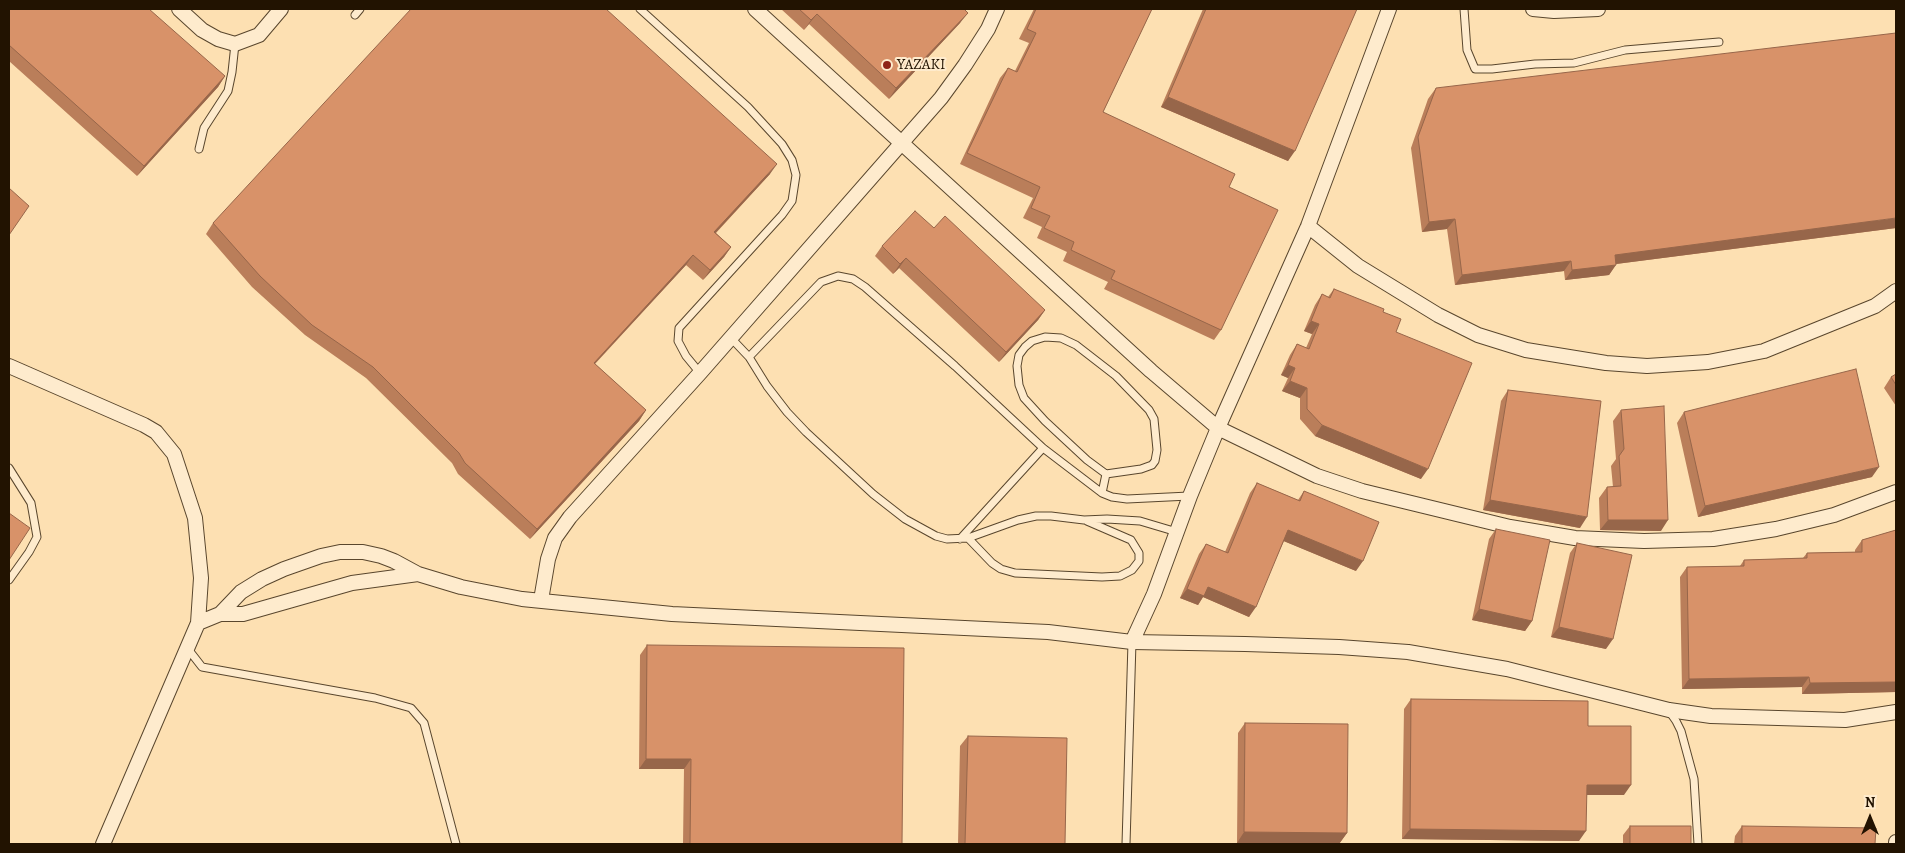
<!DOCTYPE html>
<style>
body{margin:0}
#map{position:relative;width:1905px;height:853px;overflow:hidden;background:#fde0b2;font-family:Alegreya,serif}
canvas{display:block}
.frame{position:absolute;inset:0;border:10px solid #221301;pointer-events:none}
.north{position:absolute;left:1845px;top:793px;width:50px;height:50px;-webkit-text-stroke:4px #feebcd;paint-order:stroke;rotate:0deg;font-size:14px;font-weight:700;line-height:20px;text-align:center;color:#221301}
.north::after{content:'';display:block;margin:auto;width:18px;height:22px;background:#221301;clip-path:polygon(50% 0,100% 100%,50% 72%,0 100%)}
</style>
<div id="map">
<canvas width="1905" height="853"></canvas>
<div class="frame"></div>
<div class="north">N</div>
</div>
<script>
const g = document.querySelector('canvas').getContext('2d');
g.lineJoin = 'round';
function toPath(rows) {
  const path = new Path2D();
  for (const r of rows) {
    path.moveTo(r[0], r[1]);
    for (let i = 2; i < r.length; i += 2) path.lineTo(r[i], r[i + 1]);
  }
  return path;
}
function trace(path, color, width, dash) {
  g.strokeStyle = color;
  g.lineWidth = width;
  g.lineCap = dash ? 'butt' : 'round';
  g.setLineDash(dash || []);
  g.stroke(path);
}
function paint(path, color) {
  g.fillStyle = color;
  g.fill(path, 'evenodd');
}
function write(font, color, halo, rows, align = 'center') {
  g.font = font + ' Alegreya,serif';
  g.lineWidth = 4;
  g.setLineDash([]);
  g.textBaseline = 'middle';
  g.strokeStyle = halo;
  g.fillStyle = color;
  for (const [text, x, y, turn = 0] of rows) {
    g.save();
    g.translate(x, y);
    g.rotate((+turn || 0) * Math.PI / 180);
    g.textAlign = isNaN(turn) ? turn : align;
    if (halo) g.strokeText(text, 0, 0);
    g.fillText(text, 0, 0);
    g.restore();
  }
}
const lane = toPath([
 [640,9,748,107,782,144,792,160,796,175,792,201,782,215,679,328,678,341,686,356,700,373],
 [1464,9,1467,50,1475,69,1492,69,1535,64,1574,63,1625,50,1719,42],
 [355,15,360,9],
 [199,149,204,128,228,91,232,72,235,44],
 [730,337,749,357,821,282,838,276,853,279,865,287,955,366,1043,448,1102,493,1112,497,1127,499,1189,496],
 [749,357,767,386,787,412,806,432,873,494,905,519,936,536,947,539,968,538,1018,520,1036,516,1051,516,1084,520,1107,519,1140,521,1177,532],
 [9,468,31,503,37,537,29,552,9,580],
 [1102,493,1106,474,1141,469,1152,465,1155,461,1157,450,1154,419,1149,410,1116,376,1076,345,1061,338,1045,337,1032,341,1025,347,1019,355,1017,366,1019,385,1024,398,1045,421,1087,460,1106,474],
 [968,538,992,563,1001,569,1015,573,1102,577,1120,576,1132,570,1139,561,1139,553,1131,540,1087,521],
 [960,539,1043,448],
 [188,649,202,667,375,698,411,708,424,723,456,844],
 [1669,711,1676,721,1681,731,1694,779,1698,844],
 [1126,844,1132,642]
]);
const street = toPath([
 [179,9,202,30,218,39,235,44,259,35,281,9],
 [755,9,1151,371,1218,428,1317,476,1362,491,1510,527,1575,538,1644,541,1713,539,1776,529,1834,515,1896,492],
 [1533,9,1554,11,1598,9],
 [1308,226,1358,266,1438,315,1478,335,1526,350,1606,363,1647,366,1708,362,1764,351,1875,306,1896,291],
 [9,366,144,425,156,432,174,454,195,518,201,578,198,623,103,844],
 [541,600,548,559,555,538,570,517,700,373,941,98,965,65,988,29,997,9],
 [220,614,241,592,262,579,284,569,321,556,340,552,363,552,381,556,394,561,418,574,461,587,522,599,672,614,1048,632,1132,642,1245,644,1339,647,1408,652,1507,669,1669,710,1711,716,1845,720,1896,712],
 [198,623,220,614,243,614,352,583,418,574],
 [1132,642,1154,594,1190,496,1218,428,1308,226,1389,9],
 [1896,844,1896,842]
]);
const wall = toPath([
 [9,9,225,76,218,87,137,176,9,61],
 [781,9,966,9,960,23,889,99,809,24,804,30],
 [1034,9,1152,9,1103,112,1229,187,1221,330,1214,340,1104,289,1108,282,1063,261,1067,252,1037,238,1042,227,1023,218,1033,198,960,164,1000,78,1008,68,1015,71,1029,43,1019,39],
 [1203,9,1357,9,1288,161,1161,107],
 [1436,88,1896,228,1616,264,1609,275,1565,280,1564,271,1455,285,1447,229,1422,232,1411,148,1428,99],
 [770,174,716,233,731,247,724,257,703,280,686,265,595,364,646,410,639,421,530,539,458,474,452,463,366,378,305,335,252,287,206,234,213,223],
 [934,228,1045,310,1038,320,999,362,899,268,893,274,875,256,882,246],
 [1334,289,1383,312,1396,332,1421,479,1315,436,1300,419,1300,398,1282,391,1288,378,1281,375,1290,355,1297,344,1306,348,1312,334,1304,331,1315,305,1322,294,1328,297],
 [1896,374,1896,406,1884,388,1891,377],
 [1508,390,1580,528,1483,510,1501,401],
 [1621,410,1661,531,1600,530,1599,498,1607,487,1613,487,1611,466,1616,459,1613,421],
 [1684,412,1872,477,1698,517,1677,423],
 [1257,483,1298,500,1304,491,1356,571,1284,541,1249,617,1203,597,1198,605,1180,598,1199,554,1206,544,1225,552,1250,493],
 [1496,529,1532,621,1525,631,1472,620,1489,539],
 [1896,530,1896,692,1802,694,1802,687,1682,689,1680,577,1687,567,1740,566,1744,560,1803,558,1807,553,1855,552,1855,550,1862,540],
 [1577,543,1606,649,1551,637,1570,553],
 [647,645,902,844,683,844,684,769,639,769,640,655],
 [1411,699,1588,726,1624,795,1587,795,1579,841,1402,839,1404,709],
 [1245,723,1347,833,1339,844,1237,843,1238,733],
 [968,736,1065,844,958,844,960,746],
 [1630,826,1691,844,1623,844,1623,835],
 [1742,826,1875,844,1734,844,1735,836]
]);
const shadedWall = toPath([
 [968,13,960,23,889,99,896,88],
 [817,14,809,24,804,30,811,20],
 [225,76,218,87,137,176,144,166],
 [1168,97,1295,151,1288,161,1161,107],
 [777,164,770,174,707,242,714,232],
 [1896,218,1896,228,1608,265,1615,255],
 [1455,219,1447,229,1422,232,1429,222],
 [731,247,724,257,703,280,710,270],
 [693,255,686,265,586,373,594,363],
 [906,258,899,268,893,274,900,264],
 [1571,261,1564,271,1455,285,1462,275],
 [1616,265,1609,275,1565,280,1572,270],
 [1045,310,1038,320,999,362,1006,352],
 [1311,321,1319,324,1312,334,1304,331],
 [1288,365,1295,368,1288,378,1281,375],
 [1290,381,1307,388,1300,398,1282,391],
 [646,410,639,421,530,539,537,529],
 [1322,425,1428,469,1421,479,1315,436],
 [1879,467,1872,477,1698,517,1705,506],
 [1490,500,1587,517,1580,528,1483,510],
 [1608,520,1668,520,1661,531,1600,530],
 [1288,530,1363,561,1356,571,1281,540],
 [1208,587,1256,607,1249,617,1203,597,1198,605,1180,598,1187,589],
 [1479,609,1532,621,1525,631,1472,620],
 [1559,627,1613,639,1606,649,1551,637],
 [1809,677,1802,687,1682,689,1689,679],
 [1896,682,1896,692,1802,694,1810,683],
 [646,759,691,759,684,769,639,769],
 [1587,785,1631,785,1624,795,1580,795],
 [1410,829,1586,831,1579,841,1402,839],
 [1244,832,1347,833,1339,844,1237,843]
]);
const building = toPath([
 [9,9,149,9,225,76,144,166,9,45,9,9],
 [411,9,606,9,777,164,714,232,731,247,710,270,693,255,594,363,646,410,537,529,465,463,459,453,373,367,312,325,260,276,213,223,411,9],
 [799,9,965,9,965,10,968,13,896,88,817,14,811,20,799,9],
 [1036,9,1152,9,1103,112,1235,174,1229,187,1278,210,1221,330,1111,279,1115,271,1071,250,1074,242,1044,228,1050,216,1031,208,1040,187,967,153,1008,68,1017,72,1036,33,1027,29,1036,9],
 [1206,9,1357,9,1295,151,1168,97,1206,9],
 [1896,33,1896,218,1615,255,1616,265,1572,270,1571,261,1462,275,1455,219,1429,222,1418,137,1436,88,1896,33],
 [9,188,29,206,9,235,9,188],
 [915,211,934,228,945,216,1045,310,1006,352,906,258,900,264,882,246,915,211],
 [1334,289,1384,309,1383,312,1401,319,1396,332,1472,363,1428,469,1322,425,1307,409,1307,388,1290,381,1295,368,1288,365,1297,344,1309,349,1319,324,1311,321,1322,294,1330,298,1334,289],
 [1856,369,1879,467,1705,506,1684,412,1856,369],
 [1896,374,1896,385,1891,377,1896,374],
 [1508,390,1601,401,1587,517,1490,500,1508,390],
 [1664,406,1668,520,1608,520,1607,487,1621,486,1619,456,1624,449,1621,410,1664,406],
 [1257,483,1300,501,1304,491,1379,522,1363,561,1288,530,1256,607,1208,587,1204,596,1187,589,1206,544,1228,553,1257,483],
 [9,513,30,528,9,560,9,513],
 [1496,529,1550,540,1532,621,1479,609,1496,529],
 [1896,530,1896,682,1810,683,1809,677,1689,679,1687,567,1744,566,1744,560,1807,558,1807,553,1862,552,1862,540,1896,530],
 [1577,543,1632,555,1613,639,1559,627,1577,543],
 [647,645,904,648,902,844,690,844,691,759,646,759,647,645],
 [1411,699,1588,701,1588,726,1631,726,1631,785,1587,785,1586,831,1410,829,1411,699],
 [1245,723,1348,724,1347,833,1244,832,1245,723],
 [968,736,1067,738,1065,844,965,844,968,736],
 [1630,826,1691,826,1691,844,1630,844,1630,826],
 [1742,826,1876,828,1875,844,1742,844,1742,826]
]);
const markers = [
 [887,65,5,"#8f2418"]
];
const poiNames = [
 ["YAZAKI",897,65]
];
trace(lane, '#59462d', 9);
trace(street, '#59462d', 16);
trace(lane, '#feebcd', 7);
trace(street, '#feebcd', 14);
paint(wall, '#ba7e5a');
paint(shadedWall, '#97664a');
paint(building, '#d89269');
trace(building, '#97664a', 1);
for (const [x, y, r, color] of markers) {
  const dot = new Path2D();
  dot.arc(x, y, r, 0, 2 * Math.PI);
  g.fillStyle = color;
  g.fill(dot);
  trace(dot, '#feebcd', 2);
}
write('15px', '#221301', '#feebcd', poiNames, 'left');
</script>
